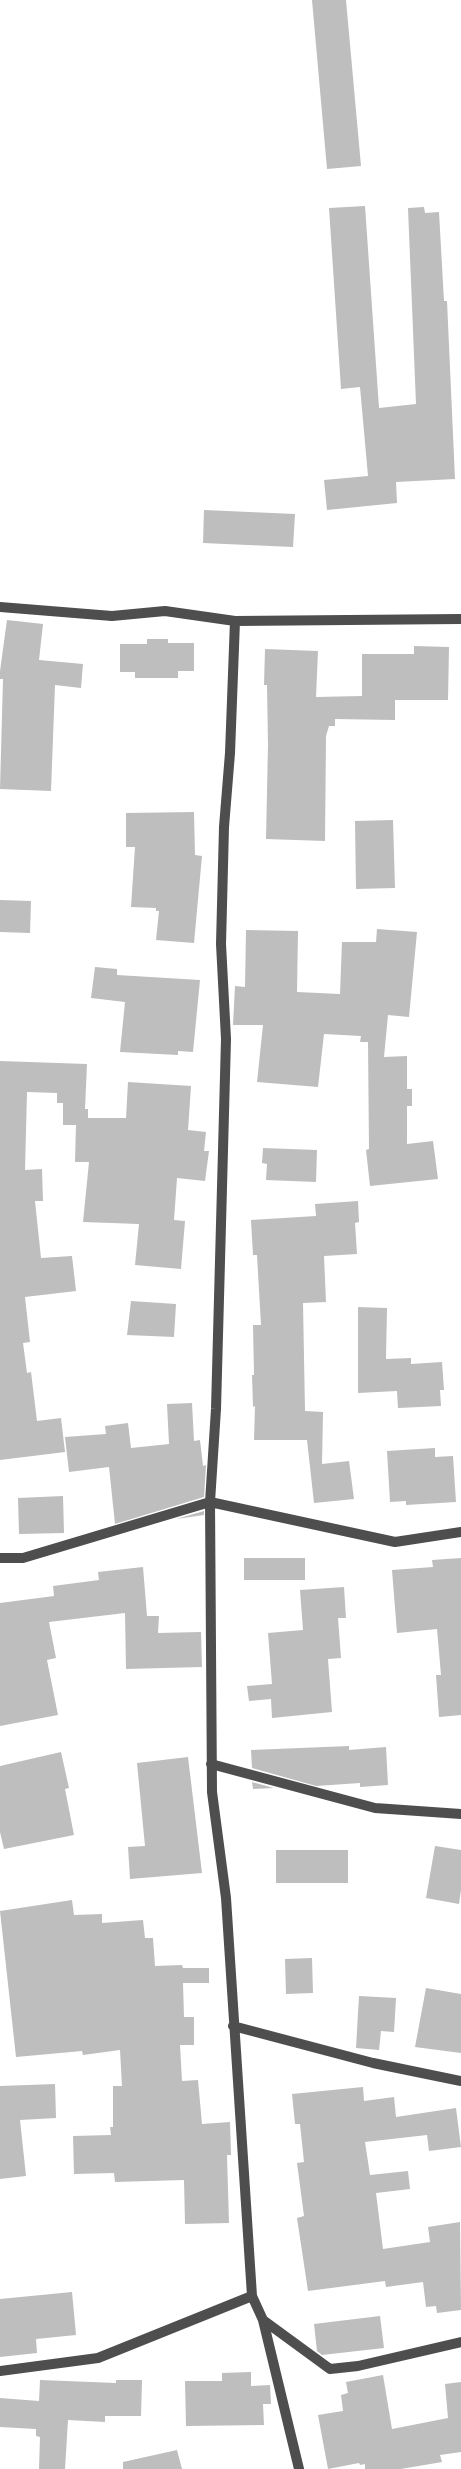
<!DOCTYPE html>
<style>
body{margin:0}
canvas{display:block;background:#fff}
</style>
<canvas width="461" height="2469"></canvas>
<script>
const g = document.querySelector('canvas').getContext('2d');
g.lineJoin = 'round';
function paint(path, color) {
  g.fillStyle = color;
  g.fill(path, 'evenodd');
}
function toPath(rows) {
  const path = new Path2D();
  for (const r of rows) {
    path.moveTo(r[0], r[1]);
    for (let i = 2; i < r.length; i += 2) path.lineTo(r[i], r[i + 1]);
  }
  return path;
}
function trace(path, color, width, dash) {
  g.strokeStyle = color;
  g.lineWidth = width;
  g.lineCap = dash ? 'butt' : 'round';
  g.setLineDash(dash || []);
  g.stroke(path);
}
const building = toPath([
 [312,0,346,0,361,166,327,169],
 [365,206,379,408,416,404,408,208,424,207,425,213,439,212,444,301,447,301,455,479,396,482,397,503,327,510,324,480,368,476,360,387,341,389,329,208],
 [204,510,295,514,293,547,203,543],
 [7,620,43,624,39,660,83,664,81,688,55,685,51,791,0,789,3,679,0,679,0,671],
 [147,639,168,639,168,643,194,643,194,671,178,671,178,678,135,678,135,672,120,672,120,644,147,644],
 [414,646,449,647,448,700,395,700,395,720,335,719,335,726,329,726,326,736,325,841,266,839,268,745,267,685,264,685,265,649,318,651,316,697,362,696,362,654,414,654],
 [194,812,195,855,202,856,194,943,156,940,159,911,156,911,156,908,131,907,135,847,126,847,126,813],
 [393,820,395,888,356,889,355,821],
 [0,900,31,901,30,933,0,932],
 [377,929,417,932,409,1017,388,1015,384,1057,407,1056,407,1089,412,1089,412,1106,407,1106,407,1144,433,1141,438,1179,370,1186,366,1150,369,1149,368,1042,360,1042,361,1036,324,1034,318,1087,257,1082,263,1025,233,1025,235,986,245,987,246,930,298,931,297,992,340,994,342,942,376,942],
 [95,967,117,969,117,975,200,980,193,1052,178,1051,178,1055,120,1052,125,1002,91,998],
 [0,1061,87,1064,85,1109,88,1109,88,1118,126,1118,128,1082,191,1086,188,1130,206,1132,204,1151,209,1151,205,1181,177,1178,174,1220,185,1221,181,1269,135,1265,139,1224,83,1222,89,1162,75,1162,76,1125,63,1125,63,1103,57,1103,57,1093,27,1092,25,1170,42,1169,43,1201,35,1201,41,1258,72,1256,76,1291,25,1297,30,1342,23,1343,27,1373,31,1372,37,1421,61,1418,65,1452,0,1460],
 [263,1148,317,1150,316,1182,266,1180,267,1164,262,1163],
 [358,1201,359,1222,355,1223,357,1254,324,1256,326,1302,303,1303,305,1411,323,1412,322,1464,349,1461,354,1499,314,1503,307,1440,254,1440,255,1406,253,1407,252,1375,254,1375,253,1325,261,1325,257,1255,253,1255,251,1220,316,1216,315,1204],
 [131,1301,176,1304,174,1337,127,1335],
 [358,1307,387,1308,386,1359,411,1358,411,1364,442,1362,444,1390,440,1390,441,1406,398,1408,397,1391,358,1393],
 [192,1403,194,1441,200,1440,203,1466,206,1465,204,1497,115,1524,109,1467,69,1472,65,1437,106,1434,105,1426,128,1423,131,1448,169,1444,167,1404],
 [435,1448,435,1457,453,1456,456,1502,406,1505,406,1501,390,1502,387,1451],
 [63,1496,64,1533,19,1534,18,1498],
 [204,1511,204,1515,176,1519],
 [244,1558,305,1558,305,1580,244,1580],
 [461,1558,461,1715,439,1717,436,1675,441,1675,437,1629,397,1633,392,1570,433,1567,432,1560],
 [143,1567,147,1616,159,1616,158,1633,201,1632,202,1667,126,1669,125,1613,49,1622,56,1658,47,1660,58,1715,0,1726,0,1603,54,1596,53,1586,99,1580,98,1572],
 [344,1587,346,1618,338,1618,341,1658,328,1659,332,1712,272,1718,271,1699,249,1701,247,1686,272,1684,268,1633,303,1630,300,1590],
 [349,1746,349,1750,386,1747,388,1785,360,1787,360,1783,316,1786,252,1768,251,1750],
 [61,1752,69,1788,65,1789,74,1835,4,1849,0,1832,0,1766],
 [188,1757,202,1873,130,1879,128,1847,145,1846,137,1763],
 [252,1782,274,1788,253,1789],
 [435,1846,461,1850,461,1890,459,1904,426,1898],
 [276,1850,348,1850,348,1883,276,1883],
 [72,1900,74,1915,102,1914,102,1923,143,1920,145,1938,153,1938,155,1966,182,1965,183,1968,209,1968,209,1983,183,1983,184,2017,194,2017,194,2045,180,2045,182,2081,198,2080,202,2124,230,2122,231,2155,227,2155,229,2223,185,2224,184,2180,115,2182,114,2173,74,2174,73,2136,111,2135,110,2127,113,2127,113,2086,122,2086,120,2050,83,2055,82,2051,16,2057,0,1911],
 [312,1958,313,1993,286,1994,285,1959],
 [426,1988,461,1994,461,2053,415,2047],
 [359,1996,396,1998,394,2032,381,2031,379,2050,356,2048],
 [55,2084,56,2118,20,2120,26,2176,0,2179,0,2086],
 [363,2087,364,2101,394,2097,396,2117,456,2108,461,2147,429,2151,427,2135,365,2142,370,2175,408,2171,410,2189,376,2193,383,2249,430,2242,428,2227,460,2222,461,2310,437,2313,436,2306,426,2307,423,2282,386,2287,385,2281,308,2291,297,2218,304,2216,297,2163,304,2162,300,2124,295,2124,292,2094],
 [72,2292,76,2335,36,2339,37,2353,0,2357,0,2299],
 [380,2316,384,2348,322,2355,317,2351,314,2324],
 [251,2372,251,2386,270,2385,271,2404,263,2404,264,2425,186,2426,185,2381,222,2381,222,2373],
 [383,2375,392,2429,448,2418,445,2384,461,2382,461,2452,440,2455,442,2462,401,2469,365,2469,365,2464,360,2465,359,2463,328,2469,318,2415,343,2411,341,2395,348,2393,346,2382],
 [40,2380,116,2383,116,2380,142,2380,141,2416,105,2416,105,2422,68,2420,65,2469,39,2469,40,2437,36,2436,36,2429,0,2427,0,2398,39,2401],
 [177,2450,182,2469,123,2469,123,2462]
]);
const minor = toPath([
 [0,607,112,616,165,611,235,621,461,619],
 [235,621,230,753,224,827,221,944,226,1039,216,1409,210,1502,212,1792,226,1898,252,2296,263,2320,299,2469],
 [0,1558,23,1558,210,1502,395,1542,461,1532],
 [211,1764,375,1808,461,1814],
 [233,2026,373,2063,461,2081],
 [263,2320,330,2369,358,2366,461,2342],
 [0,2371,98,2358,252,2296]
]);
paint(building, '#bebebe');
trace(minor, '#4e4e4e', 10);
</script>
